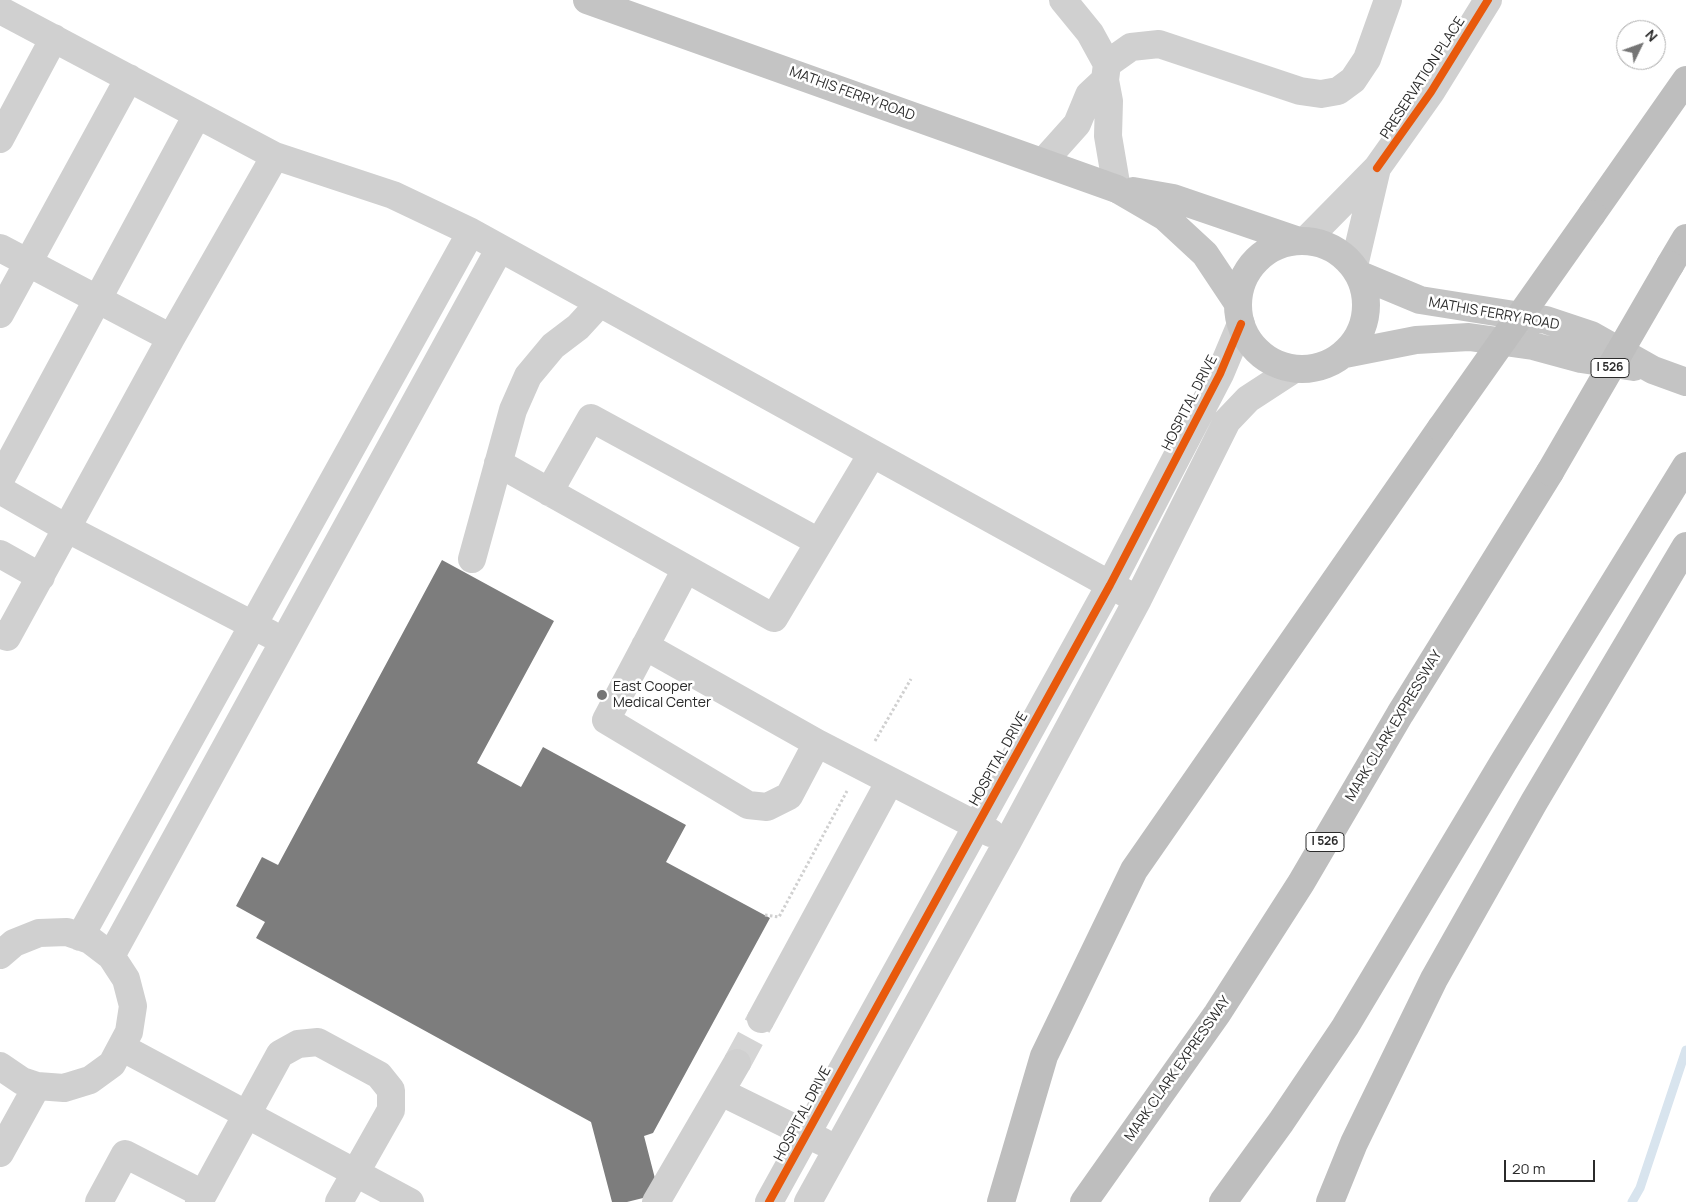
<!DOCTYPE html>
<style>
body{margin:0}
#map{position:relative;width:1686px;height:1202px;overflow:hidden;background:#fff;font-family:Manrope,sans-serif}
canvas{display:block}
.north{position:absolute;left:1616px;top:20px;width:50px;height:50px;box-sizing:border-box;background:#fff;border:1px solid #aaa;border-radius:50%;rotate:48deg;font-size:14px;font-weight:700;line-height:20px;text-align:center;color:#2b2b2b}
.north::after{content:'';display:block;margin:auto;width:18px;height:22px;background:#757575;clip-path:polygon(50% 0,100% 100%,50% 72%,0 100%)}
.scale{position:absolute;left:1504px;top:1160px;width:91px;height:22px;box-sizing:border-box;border:2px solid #2b2b2b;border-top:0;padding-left:6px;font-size:15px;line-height:18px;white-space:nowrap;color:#2b2b2b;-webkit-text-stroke:4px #fff;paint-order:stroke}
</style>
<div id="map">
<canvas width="1686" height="1202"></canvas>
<div class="north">N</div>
<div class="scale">20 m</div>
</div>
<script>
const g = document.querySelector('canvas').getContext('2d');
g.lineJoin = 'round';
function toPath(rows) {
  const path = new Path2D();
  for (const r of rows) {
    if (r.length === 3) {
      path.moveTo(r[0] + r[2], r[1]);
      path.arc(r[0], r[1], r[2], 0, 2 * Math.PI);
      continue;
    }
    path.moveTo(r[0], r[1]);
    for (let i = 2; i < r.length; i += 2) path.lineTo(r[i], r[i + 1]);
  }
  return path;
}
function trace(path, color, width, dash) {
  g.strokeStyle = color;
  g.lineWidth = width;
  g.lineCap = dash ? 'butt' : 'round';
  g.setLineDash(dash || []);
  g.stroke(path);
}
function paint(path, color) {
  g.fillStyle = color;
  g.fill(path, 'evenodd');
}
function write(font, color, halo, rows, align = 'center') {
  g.font = font + ' Manrope,sans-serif';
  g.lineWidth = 5;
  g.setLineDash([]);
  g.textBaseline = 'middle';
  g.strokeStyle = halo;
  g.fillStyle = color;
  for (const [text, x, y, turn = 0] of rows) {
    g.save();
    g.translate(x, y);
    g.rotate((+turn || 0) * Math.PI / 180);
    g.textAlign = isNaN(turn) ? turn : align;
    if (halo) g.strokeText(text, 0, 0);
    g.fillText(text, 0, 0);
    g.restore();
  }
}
const stream = toPath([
 [1632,1202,1640,1188,1686,1050]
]);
const building = toPath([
 [442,560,554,621,477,763,521,787,543,747,686,825,666,862,770,918,653,1133,644,1136,659,1194,627,1202,612,1202,591,1122,256,938,265,922,236,906,262,857,278,865]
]);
const minorTunnel = toPath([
 [737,1063,761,1019]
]);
const path = toPath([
 [875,741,911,679],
 [765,915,779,917,847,791]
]);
const minor = toPath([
 [1063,0,1090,33,1107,64,1105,80],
 [0,10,275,156,171,338,7,637,0,634],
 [1107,64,1131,47,1159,44,1300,91,1321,94,1338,91,1353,80,1367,59,1388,0],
 [0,139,54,38],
 [275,156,393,195,471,232,1127,594],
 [1043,162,1077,124,1089,95,1105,80,1109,101,1108,136,1117,189],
 [1377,168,1431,92,1488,0],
 [1306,240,1377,168,1354,266],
 [0,248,171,338],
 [0,314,129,78],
 [498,463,774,618,872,454],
 [0,480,197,115],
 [0,490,68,529,270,634],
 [549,492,591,418,819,542],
 [0,554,41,577],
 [472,559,513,410,528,376,553,346,578,327,600,303],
 [686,569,606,720,748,805,767,807,789,796,817,743],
 [645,646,817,743,991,833],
 [80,937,471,232],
 [0,955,14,943,39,933,67,932,90,940,111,956,126,979,133,1006,129,1032,121,1047,112,1064,90,1080,64,1088,37,1086,22,1081,0,1066],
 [111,956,500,248],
 [761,1019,890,781],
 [121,1047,410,1202],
 [721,1092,823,1142],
 [0,1153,37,1086],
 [99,1202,125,1154,203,1194],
 [199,1202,280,1054,298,1044,318,1042,379,1075,391,1090,391,1110,339,1202],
 [656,1202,737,1063],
 [769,1202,1110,585,1220,374,1241,324],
 [808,1202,1008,841,1138,599,1227,421,1248,399,1294,369]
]);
const major = toPath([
 [587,0,1117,189,1165,217,1205,254,1237,302],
 [1133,191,1173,198,1296,240],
 [1302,305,64],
 [1360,275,1420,300,1546,320,1591,335,1653,370,1686,382],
 [1345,354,1416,340,1469,337,1533,346,1581,359,1634,367]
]);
const highway = toPath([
 [1592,214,1686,80],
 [1670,265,1686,238],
 [1001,1202,1044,1056,1134,870,1441,428],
 [1084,1202,1217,1014,1301,883,1400,714,1550,472],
 [1223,1202,1281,1122,1345,1027,1503,763,1686,466],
 [1330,1202,1354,1143,1434,979,1534,802,1686,546]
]);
const highwayBridge = toPath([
 [1441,428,1592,214],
 [1550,472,1670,265]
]);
const cycleway = toPath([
 [1377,168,1431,92,1488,0],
 [769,1202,1110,585,1220,374,1241,324]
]);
const markers = [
 [602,695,6,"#757575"]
];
const shields = [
 [1610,368,38],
 [1325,842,38]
];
const shieldNames = [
 ["I 526",1610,368],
 ["I 526",1325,842]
];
const streetNames = [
 ["PRESERVATION PLACE",1423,78,-57],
 ["MATHIS FERRY ROAD",852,94,20],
 ["MATHIS FERRY ROAD",1494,314,10],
 ["HOSPITAL DRIVE",1190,403,-63],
 ["MARK CLARK EXPRESSWAY",1394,726,-59],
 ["HOSPITAL DRIVE",999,759,-61],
 ["MARK CLARK EXPRESSWAY",1178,1069,-55],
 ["HOSPITAL DRIVE",803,1114,-62]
];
const poiNames = [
 ["East Cooper",613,687],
 ["Medical Center",613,703]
];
trace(stream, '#d8e4ee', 9);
paint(building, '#7d7d7d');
trace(minorTunnel, '#d5d5d5', 28, [28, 14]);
trace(path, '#d0d0d0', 3, [2.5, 2.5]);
trace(minor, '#d0d0d0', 28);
trace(major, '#c4c4c4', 28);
trace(highway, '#bebebe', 28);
trace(highwayBridge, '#bebebe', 28);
trace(cycleway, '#e8590c', 8);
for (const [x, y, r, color] of markers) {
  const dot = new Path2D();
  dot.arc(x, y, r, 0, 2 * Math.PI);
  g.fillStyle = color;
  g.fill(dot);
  trace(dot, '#fff', 2);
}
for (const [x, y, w] of shields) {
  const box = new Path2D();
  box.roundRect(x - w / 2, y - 9.5, w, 19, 4);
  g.fillStyle = '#fff';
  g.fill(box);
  trace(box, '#2b2b2b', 1);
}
write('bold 12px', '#2b2b2b', null, shieldNames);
write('14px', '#2b2b2b', '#fff', streetNames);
write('14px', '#2b2b2b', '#fff', poiNames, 'left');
</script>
